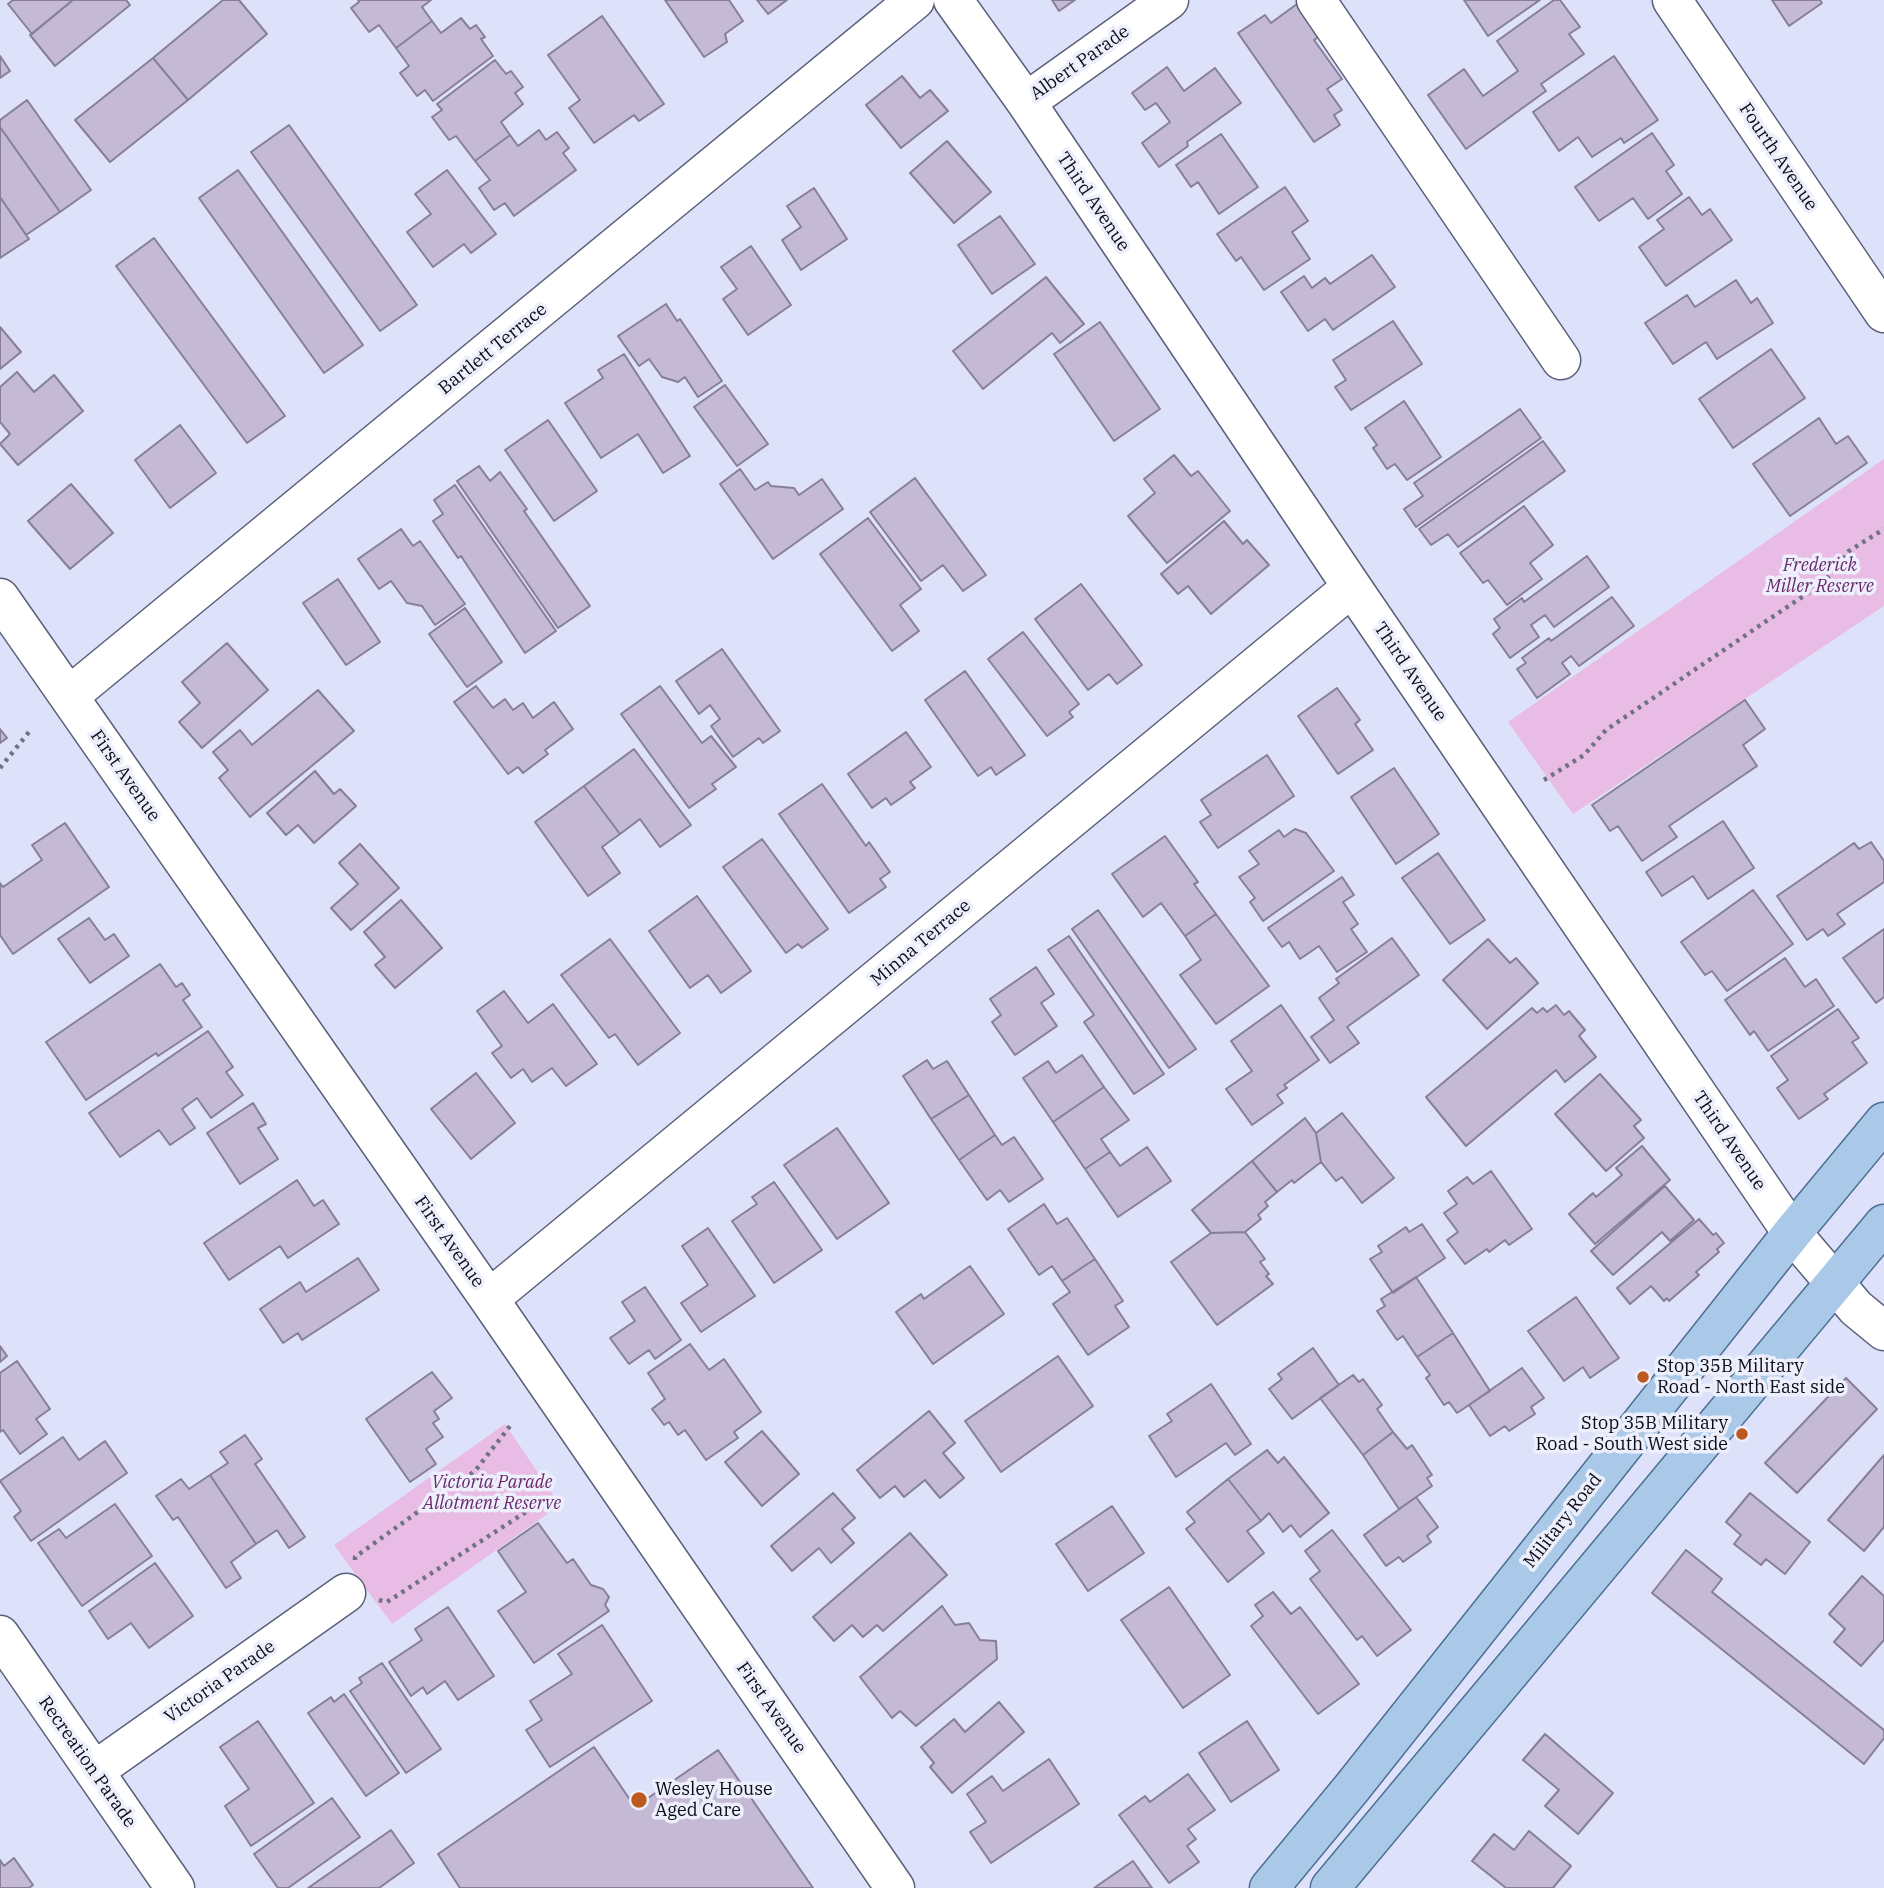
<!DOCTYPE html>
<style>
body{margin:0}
canvas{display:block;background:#dde2fa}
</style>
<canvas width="1884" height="1888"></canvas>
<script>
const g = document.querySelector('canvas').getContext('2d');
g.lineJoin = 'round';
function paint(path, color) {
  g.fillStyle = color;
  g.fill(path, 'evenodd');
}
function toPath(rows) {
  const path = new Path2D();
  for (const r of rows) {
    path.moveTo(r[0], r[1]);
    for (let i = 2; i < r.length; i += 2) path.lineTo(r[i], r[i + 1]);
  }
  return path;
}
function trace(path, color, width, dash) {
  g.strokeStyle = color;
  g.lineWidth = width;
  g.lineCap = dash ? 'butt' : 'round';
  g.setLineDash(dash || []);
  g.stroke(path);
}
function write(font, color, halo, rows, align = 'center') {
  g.font = font + ' "IBM Plex Serif",serif';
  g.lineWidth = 7;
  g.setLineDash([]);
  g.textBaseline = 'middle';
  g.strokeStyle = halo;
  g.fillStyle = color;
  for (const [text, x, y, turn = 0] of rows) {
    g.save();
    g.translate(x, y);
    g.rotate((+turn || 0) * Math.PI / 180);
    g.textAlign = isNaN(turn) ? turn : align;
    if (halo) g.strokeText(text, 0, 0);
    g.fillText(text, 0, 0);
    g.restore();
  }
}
const green = toPath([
 [1884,459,1884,606,1573,814,1508,722],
 [505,1424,560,1505,392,1624,334,1545]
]);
const building = toPath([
 [13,0,73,0,32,34,8,4,13,0],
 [73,0,126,0,130,5,55,66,30,35,73,0],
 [223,0,239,0,267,34,188,100,153,58,223,0],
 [358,0,431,0,422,7,432,21,396,48,379,25,369,32,351,8,359,2,358,0],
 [665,0,729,0,743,21,725,34,727,42,704,57,665,0],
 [757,0,787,0,768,14,757,0],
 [1052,0,1075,0,1059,11,1052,0],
 [1464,0,1540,0,1488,36,1464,0],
 [1554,0,1560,0,1580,27,1569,34,1584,54,1541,84,1546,91,1466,149,1428,95,1464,69,1483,96,1518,71,1497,41,1554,0],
 [1772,0,1820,0,1822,3,1789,26,1772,0],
 [1301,1,1324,33,1314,40,1342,79,1327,89,1342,110,1334,115,1340,125,1314,142,1238,33,1265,15,1271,23,1301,1],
 [602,16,664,104,639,121,634,115,594,143,569,108,580,100,548,55,602,16],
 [461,18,470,29,476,25,485,37,481,39,493,56,433,101,425,90,417,96,400,73,409,66,396,48,432,21,441,33,461,18],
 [0,56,10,71,0,78,0,56],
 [1614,56,1658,120,1624,143,1621,138,1592,157,1578,137,1559,151,1533,112,1614,56],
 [153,58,188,100,110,162,75,120,153,58],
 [495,60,506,74,511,71,523,87,515,93,523,104,501,122,510,135,475,161,456,136,449,140,432,117,442,110,437,104,495,60],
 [1167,67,1184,91,1215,68,1241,103,1187,142,1188,146,1159,167,1142,143,1170,122,1156,103,1145,110,1132,93,1167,67],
 [902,76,920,98,930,90,948,111,901,148,866,105,902,76],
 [27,100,91,190,60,212,0,127,0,120,27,100],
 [289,125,417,305,380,331,251,152,289,125],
 [0,127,60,212,26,235,0,197,0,127],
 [539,130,546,140,557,132,569,148,563,153,576,170,514,216,505,203,494,210,479,188,490,180,475,161,510,135,518,146,539,130],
 [1652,133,1674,165,1666,171,1682,194,1648,219,1633,198,1599,221,1575,187,1652,133],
 [1221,134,1258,187,1219,214,1198,182,1191,187,1176,165,1221,134],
 [947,141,991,192,954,223,910,173,947,141],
 [238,170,363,345,324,373,199,198,238,170],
 [447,170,496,234,471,253,464,244,433,267,407,232,431,214,415,194,447,170],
 [1285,187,1308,221,1292,232,1310,259,1264,290,1241,257,1236,261,1217,234,1285,187],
 [814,188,847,239,801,270,782,240,801,227,787,206,814,188],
 [0,197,29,239,0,258,0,197],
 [1689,197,1702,215,1710,209,1732,240,1666,286,1639,247,1664,229,1657,220,1689,197],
 [1000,216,1035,264,992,294,958,245,1000,216],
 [154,238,285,416,247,443,116,266,154,238],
 [751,246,791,305,748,335,723,299,737,289,721,267,751,246],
 [1372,255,1395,287,1333,330,1325,319,1308,331,1281,292,1304,276,1312,288,1325,278,1330,284,1372,255],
 [1046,277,1084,324,1060,343,1052,333,983,389,953,351,1046,277],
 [1736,280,1751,303,1757,298,1773,323,1717,359,1706,342,1673,364,1645,323,1687,295,1695,307,1736,280],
 [666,304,677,321,680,319,722,381,698,397,685,377,678,382,662,377,649,359,639,366,618,336,666,304],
 [1393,321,1422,364,1351,410,1335,387,1346,380,1333,360,1393,321],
 [1100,322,1160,409,1114,441,1054,354,1100,322],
 [0,327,21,352,0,369,0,327],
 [1771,349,1805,398,1733,448,1699,399,1771,349],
 [624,354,690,456,663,473,638,434,601,458,565,403,603,378,598,370,624,354],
 [17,372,34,392,54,375,83,411,18,465,0,444,10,434,0,422,0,387,17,372],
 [725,385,768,444,737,466,694,407,725,385],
 [1404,401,1441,457,1407,480,1395,464,1387,469,1373,448,1377,445,1365,428,1404,401],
 [1520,409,1541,438,1416,527,1404,509,1423,496,1414,483,1520,409],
 [1819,418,1836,444,1848,436,1867,463,1790,516,1753,464,1819,418],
 [548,420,597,491,554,521,505,450,548,420],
 [180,425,216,473,170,508,135,460,180,425],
 [1543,441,1565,471,1458,547,1448,534,1431,545,1419,529,1543,441],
 [1174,455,1191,476,1198,471,1230,511,1167,563,1128,516,1155,493,1144,479,1174,455],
 [479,466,490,481,500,472,527,509,524,511,590,606,558,628,457,481,479,466],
 [740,469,755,490,768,482,771,486,794,488,799,495,822,479,843,509,773,559,720,484,740,469],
 [915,478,986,575,963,591,943,565,921,581,870,512,915,478],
 [71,484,113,533,70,569,28,521,71,484],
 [455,485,556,631,525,653,461,556,458,558,433,521,443,514,434,500,455,485],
 [1524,506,1553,545,1530,563,1542,579,1507,605,1488,580,1483,583,1460,553,1524,506],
 [868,518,921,589,900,605,919,631,892,651,820,554,868,518],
 [1224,521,1243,544,1247,540,1269,565,1211,614,1188,586,1178,594,1161,574,1224,521],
 [401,529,413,546,420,541,465,604,435,625,422,606,407,603,391,581,379,589,358,559,401,529],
 [1587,556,1609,587,1554,627,1545,615,1531,625,1539,637,1510,658,1493,634,1500,628,1494,619,1522,598,1524,602,1587,556],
 [338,579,380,642,346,665,303,603,338,579],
 [1081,584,1142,665,1117,684,1109,674,1088,690,1035,619,1081,584],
 [1612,597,1634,626,1579,666,1571,656,1562,663,1570,674,1537,698,1517,669,1526,663,1522,658,1549,638,1551,641,1612,597],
 [465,608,502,662,467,687,429,634,465,608],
 [1023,632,1079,704,1069,712,1073,717,1047,736,988,659,1023,632],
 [227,643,268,690,202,748,179,722,200,703,182,682,227,643],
 [722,649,780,731,763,743,759,738,733,757,711,726,720,719,710,705,699,714,676,681,722,649],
 [965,671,1025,755,996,775,991,767,978,776,925,700,965,671],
 [476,686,493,708,505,699,513,710,523,703,533,718,554,702,573,729,545,750,548,754,523,773,518,767,508,774,454,702,476,686],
 [660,686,702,743,711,736,736,767,712,784,716,789,689,808,621,714,660,686],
 [1337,688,1360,720,1355,724,1373,750,1338,774,1298,716,1337,688],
 [318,690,354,731,250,817,219,778,228,770,213,752,240,730,252,745,318,690],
 [1745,700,1765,729,1743,745,1757,766,1669,826,1677,837,1642,861,1618,826,1610,831,1592,805,1745,700],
 [0,729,7,738,0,743,0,729],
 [906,732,931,767,910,782,915,788,891,805,886,798,872,808,848,774,906,732],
 [634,749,691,825,660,847,640,819,620,834,584,786,634,749],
 [1267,755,1294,796,1218,848,1200,822,1211,815,1201,800,1267,755],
 [1394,768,1439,834,1396,864,1351,797,1394,768],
 [315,771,334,794,340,789,356,806,314,843,298,825,286,835,267,813,315,771],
 [822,784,866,846,869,842,890,872,880,879,886,887,849,913,779,814,822,784],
 [584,786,620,834,602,847,620,873,588,896,535,822,584,786],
 [1723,821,1754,868,1708,899,1693,876,1662,896,1646,872,1723,821],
 [65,823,109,887,13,954,0,935,0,883,3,887,42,860,32,845,65,823],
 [1295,829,1306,833,1334,871,1263,921,1250,902,1255,898,1239,877,1259,864,1249,851,1279,830,1284,837,1295,829],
 [1165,836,1198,882,1194,884,1216,914,1185,936,1161,903,1143,917,1112,874,1165,836],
 [762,839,828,929,802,948,798,944,786,953,723,867,762,839],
 [1871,842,1884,861,1884,882,1837,914,1845,924,1828,936,1823,929,1807,940,1777,896,1854,843,1859,849,1871,842],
 [360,844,399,888,351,930,331,908,358,884,339,863,360,844],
 [1438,853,1485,920,1450,944,1402,878,1438,853],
 [1342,877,1354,895,1343,902,1358,924,1351,929,1367,952,1337,972,1319,946,1300,959,1289,942,1282,947,1268,928,1342,877],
 [1753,890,1793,944,1727,991,1712,971,1705,975,1681,942,1753,890],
 [697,896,751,971,721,993,708,975,690,988,649,931,697,896],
 [401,900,442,948,395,988,375,965,385,957,364,932,401,900],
 [1098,910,1196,1049,1169,1068,1072,929,1098,910],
 [1216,914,1269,986,1216,1024,1180,975,1201,960,1185,936,1216,914],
 [89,918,105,940,114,934,129,956,90,983,58,939,89,918],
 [1884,929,1884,997,1876,1003,1843,958,1884,929],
 [1069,936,1164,1074,1134,1094,1084,1022,1094,1015,1048,950,1069,936],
 [1392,938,1419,975,1347,1027,1359,1043,1330,1063,1311,1037,1334,1020,1319,998,1339,983,1336,979,1392,938],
 [610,939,680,1033,638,1065,615,1034,609,1038,561,975,610,939],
 [1488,939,1510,963,1516,958,1538,983,1487,1029,1443,980,1488,939],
 [1785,958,1805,987,1816,979,1834,1006,1768,1051,1754,1031,1750,1035,1725,1000,1785,958],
 [160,964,176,987,182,983,190,995,183,1000,202,1027,158,1056,156,1053,86,1100,46,1042,160,964],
 [1036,967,1054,994,1041,1003,1057,1026,1015,1055,992,1022,1001,1015,990,999,1036,967],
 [504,991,528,1023,553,1004,597,1064,566,1086,552,1068,532,1082,523,1069,511,1078,492,1053,502,1046,477,1011,504,991],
 [1281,1005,1319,1060,1284,1085,1287,1088,1277,1095,1283,1103,1252,1125,1226,1089,1252,1071,1231,1041,1281,1005],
 [1556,1005,1564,1015,1569,1011,1585,1030,1579,1036,1596,1057,1565,1082,1556,1070,1466,1146,1426,1097,1532,1008,1537,1013,1543,1008,1547,1012,1556,1005],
 [1838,1009,1859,1038,1852,1042,1867,1063,1824,1094,1828,1099,1799,1119,1777,1088,1788,1080,1771,1056,1838,1009],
 [208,1031,233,1067,226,1072,243,1095,211,1118,197,1098,182,1109,195,1128,170,1145,159,1130,120,1157,89,1113,208,1031],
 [1082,1055,1104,1087,1053,1122,1023,1078,1048,1061,1056,1073,1082,1055],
 [927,1060,933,1069,947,1061,969,1095,931,1119,903,1076,927,1060],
 [476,1073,515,1123,471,1159,431,1109,476,1073],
 [1600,1074,1641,1120,1634,1126,1644,1138,1606,1171,1555,1114,1600,1074],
 [1104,1087,1129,1120,1101,1139,1110,1152,1085,1169,1053,1122,1104,1087],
 [969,1095,995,1135,959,1160,931,1119,969,1095],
 [253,1103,266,1124,258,1128,278,1159,240,1184,207,1133,253,1103],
 [1342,1113,1394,1178,1362,1203,1342,1177,1336,1181,1321,1162,1316,1133,1342,1113],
 [1305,1118,1316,1133,1321,1162,1294,1183,1292,1180,1277,1192,1252,1161,1305,1118],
 [837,1128,889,1203,837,1239,784,1165,837,1128],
 [995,1135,1002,1145,1014,1137,1043,1179,1009,1202,1000,1190,987,1200,959,1160,995,1135],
 [1642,1146,1670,1180,1595,1244,1569,1214,1593,1193,1596,1197,1622,1175,1616,1168,1642,1146],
 [1147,1147,1171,1181,1118,1217,1085,1169,1110,1152,1120,1166,1147,1147],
 [1252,1161,1277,1192,1265,1202,1268,1206,1258,1215,1261,1219,1245,1232,1211,1233,1192,1210,1252,1161],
 [1491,1171,1532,1229,1509,1245,1505,1240,1489,1252,1487,1249,1465,1264,1447,1240,1458,1232,1444,1213,1457,1204,1448,1191,1467,1177,1473,1184,1491,1171],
 [297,1180,314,1206,323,1200,339,1224,288,1258,280,1246,229,1280,204,1243,297,1180],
 [774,1182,822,1250,774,1283,732,1221,757,1204,752,1197,774,1182],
 [1665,1186,1694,1220,1670,1241,1662,1232,1613,1275,1591,1251,1665,1186],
 [1044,1204,1057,1224,1067,1218,1095,1259,1062,1281,1052,1266,1039,1275,1008,1229,1044,1204],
 [1699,1219,1713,1235,1716,1233,1724,1243,1717,1249,1719,1252,1696,1272,1699,1275,1669,1301,1667,1298,1664,1301,1651,1286,1630,1304,1617,1288,1699,1219],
 [1422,1224,1445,1258,1393,1293,1370,1259,1382,1252,1378,1246,1406,1227,1409,1232,1422,1224],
 [708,1228,755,1296,701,1332,681,1303,708,1285,682,1246,708,1228],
 [1245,1232,1265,1259,1260,1262,1269,1274,1266,1276,1273,1284,1217,1325,1171,1262,1211,1233,1245,1232],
 [358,1258,379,1290,302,1340,298,1333,283,1343,260,1309,300,1282,306,1292,358,1258],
 [1095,1259,1123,1301,1115,1306,1129,1327,1088,1355,1053,1304,1070,1292,1062,1281,1095,1259],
 [970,1266,1004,1314,933,1364,896,1312,921,1294,924,1299,970,1266],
 [1416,1277,1453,1333,1417,1357,1403,1336,1397,1340,1377,1311,1385,1306,1381,1299,1416,1277],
 [645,1287,681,1340,655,1359,649,1350,629,1364,610,1338,635,1321,622,1302,645,1287],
 [1576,1297,1619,1358,1590,1378,1583,1367,1564,1381,1528,1331,1576,1297],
 [1453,1333,1490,1391,1457,1413,1449,1402,1444,1405,1426,1378,1430,1375,1417,1357,1453,1333],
 [690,1344,709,1370,724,1359,761,1412,734,1432,738,1438,706,1460,685,1430,678,1435,669,1422,664,1425,652,1409,665,1399,648,1373,690,1344],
 [0,1346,7,1356,0,1362,0,1346],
 [1313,1348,1339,1385,1292,1419,1269,1389,1282,1379,1278,1374,1313,1348],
 [1058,1356,1093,1406,1001,1472,965,1421,1058,1356],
 [17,1361,50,1409,36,1419,47,1434,20,1454,3,1430,0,1432,0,1373,17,1361],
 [1522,1368,1544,1398,1531,1407,1535,1414,1509,1431,1505,1426,1490,1436,1469,1405,1522,1368],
 [432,1372,452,1398,434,1411,439,1419,433,1423,443,1437,426,1449,436,1464,410,1482,366,1419,432,1372],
 [1353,1375,1359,1382,1363,1379,1382,1405,1377,1409,1393,1432,1363,1455,1320,1398,1353,1375],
 [1846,1378,1877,1409,1797,1493,1765,1463,1846,1378],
 [1211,1384,1251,1444,1235,1455,1226,1443,1176,1477,1149,1436,1172,1421,1167,1414,1211,1384],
 [929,1411,955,1443,943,1453,964,1478,940,1498,925,1480,904,1497,895,1486,880,1498,857,1470,929,1411],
 [762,1431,799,1474,762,1506,725,1462,762,1431],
 [1393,1432,1407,1449,1412,1445,1432,1475,1427,1478,1432,1486,1399,1509,1363,1455,1393,1432],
 [245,1435,262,1459,255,1464,305,1537,289,1548,277,1530,256,1544,210,1475,228,1463,220,1452,245,1435],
 [63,1437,79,1460,105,1441,127,1473,31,1541,14,1517,21,1511,0,1481,63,1437],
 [1267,1450,1278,1463,1284,1457,1329,1513,1300,1537,1291,1525,1283,1532,1269,1513,1261,1521,1228,1479,1267,1450],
 [1884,1455,1884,1527,1864,1551,1828,1520,1884,1455],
 [210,1475,256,1544,231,1562,241,1578,226,1588,178,1517,173,1520,156,1496,181,1479,189,1489,210,1475],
 [1228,1479,1261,1521,1247,1531,1264,1553,1228,1582,1186,1529,1195,1522,1187,1512,1228,1479],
 [833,1493,855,1518,842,1529,854,1543,831,1563,819,1548,792,1571,771,1546,833,1493],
 [1750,1493,1810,1542,1785,1574,1766,1559,1761,1565,1734,1544,1741,1535,1726,1522,1750,1493],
 [1416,1497,1438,1527,1427,1536,1431,1542,1403,1562,1399,1557,1386,1566,1364,1535,1416,1497],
 [115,1504,152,1556,82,1606,38,1543,59,1529,66,1538,115,1504],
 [1112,1506,1144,1553,1088,1591,1056,1544,1112,1506],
 [538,1523,567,1563,573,1559,591,1585,603,1589,609,1597,605,1605,609,1611,534,1663,498,1611,526,1592,498,1551,538,1523],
 [1332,1530,1411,1630,1377,1656,1362,1636,1357,1640,1310,1579,1320,1571,1305,1551,1332,1530],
 [910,1533,947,1575,883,1631,877,1625,863,1637,852,1625,834,1641,813,1617,910,1533],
 [1686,1550,1722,1579,1712,1592,1884,1730,1884,1738,1864,1764,1652,1593,1686,1550],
 [155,1563,193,1616,149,1648,131,1623,108,1639,89,1611,155,1563],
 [1862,1576,1884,1596,1884,1640,1861,1666,1834,1642,1845,1629,1829,1614,1862,1576],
 [1169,1587,1230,1675,1183,1708,1121,1620,1169,1587],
 [1273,1592,1291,1614,1300,1607,1359,1684,1318,1714,1251,1626,1263,1616,1255,1605,1273,1592],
 [942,1606,955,1625,969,1623,980,1640,996,1641,997,1659,916,1726,900,1711,892,1718,860,1677,942,1606],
 [448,1607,494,1676,458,1700,445,1681,427,1694,423,1687,411,1696,389,1662,422,1640,415,1629,448,1607],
 [602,1625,652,1701,550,1767,526,1730,542,1720,530,1701,572,1674,558,1654,602,1625],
 [382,1663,441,1749,406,1773,350,1691,362,1683,359,1678,382,1663],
 [344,1694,399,1773,366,1796,308,1713,331,1697,334,1702,344,1694],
 [999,1702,1024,1732,952,1793,930,1767,934,1763,921,1747,954,1719,965,1732,999,1702],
 [258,1721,314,1803,251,1846,225,1806,249,1789,220,1747,258,1721],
 [1247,1721,1279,1770,1231,1802,1199,1753,1247,1721],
 [1545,1734,1613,1793,1578,1834,1545,1806,1559,1790,1523,1760,1545,1734],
 [594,1747,635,1807,718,1750,813,1888,460,1888,438,1854,594,1747],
 [1049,1759,1079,1804,991,1863,970,1832,986,1822,967,1794,992,1776,1003,1791,1049,1759],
 [1188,1774,1215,1810,1188,1829,1196,1839,1187,1846,1199,1862,1169,1883,1119,1815,1145,1796,1150,1802,1188,1774],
 [332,1798,360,1837,288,1888,278,1888,254,1854,332,1798],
 [391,1830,414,1863,379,1888,308,1888,391,1830],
 [1529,1831,1571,1866,1553,1888,1506,1888,1472,1861,1494,1834,1514,1850,1529,1831],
 [14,1858,33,1885,29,1888,0,1888,0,1860,4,1866,14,1858],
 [1133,1861,1152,1888,1094,1888,1133,1861]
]);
const path = toPath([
 [0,768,29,732],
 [1544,780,1584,755,1606,730,1824,582,1849,551,1884,529],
 [355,1560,355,1557,475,1471,510,1426],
 [379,1600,387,1602,532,1508,563,1502]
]);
const minor = toPath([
 [953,0,1026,102,1352,587,1792,1233,1856,1308,1884,1331],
 [1316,0,1561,360],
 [1672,0,1884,313],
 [1026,102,1169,0],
 [0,598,489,1299,895,1888],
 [69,696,915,0],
 [489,1299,1352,587],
 [0,1635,175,1888],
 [94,1771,346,1593]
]);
const major = toPath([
 [1269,1888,1351,1789,1792,1233,1884,1122],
 [1330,1888,1884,1224]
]);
const markers = [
 [1643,1377,7,"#bc5921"],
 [1742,1434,7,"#bc5921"],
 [639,1800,9,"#bc5921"]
];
const streetNames = [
 ["Albert Parade",1080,63,-35],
 ["Fourth Avenue",1778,157,56],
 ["Third Avenue",1093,202,56],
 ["Bartlett Terrace",493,349,-39],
 ["Third Avenue",1410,672,56],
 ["First Avenue",125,776,55],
 ["Minna Terrace",921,943,-40],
 ["Third Avenue",1729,1141,56],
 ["First Avenue",449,1242,55],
 ["Military Road",1563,1521,-52],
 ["Victoria Parade",220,1682,-35],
 ["First Avenue",771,1708,55],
 ["Recreation Parade",87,1762,55]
];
const parkNames = [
 ["Frederick",1820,566],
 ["Miller Reserve",1820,587],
 ["Victoria Parade",492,1483],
 ["Allotment Reserve",492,1504]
];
const poiNames = [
 ["Stop 35B Military",1657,1367],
 ["Road - North East side",1657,1388],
 ["Stop 35B Military",1728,1424,"right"],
 ["Road - South West side",1728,1445,"right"],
 ["Wesley House",655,1790],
 ["Aged Care",655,1811]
];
paint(green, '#e8bce5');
paint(building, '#c4bad6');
trace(building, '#887e99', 2);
trace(minor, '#5b6079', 41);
trace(major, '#4d6f94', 41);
trace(path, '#6f7383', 4.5, [3.5, 5]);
trace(minor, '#fff', 38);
trace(major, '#aac9e8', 38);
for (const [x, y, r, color] of markers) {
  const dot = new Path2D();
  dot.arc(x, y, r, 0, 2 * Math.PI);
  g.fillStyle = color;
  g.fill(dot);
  trace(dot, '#edf0fc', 2.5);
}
write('18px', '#0a0c15', '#edf0fc', streetNames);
write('italic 18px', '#6b286a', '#edf0fc', parkNames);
write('18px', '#0a0c15', '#edf0fc', poiNames, 'left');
</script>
